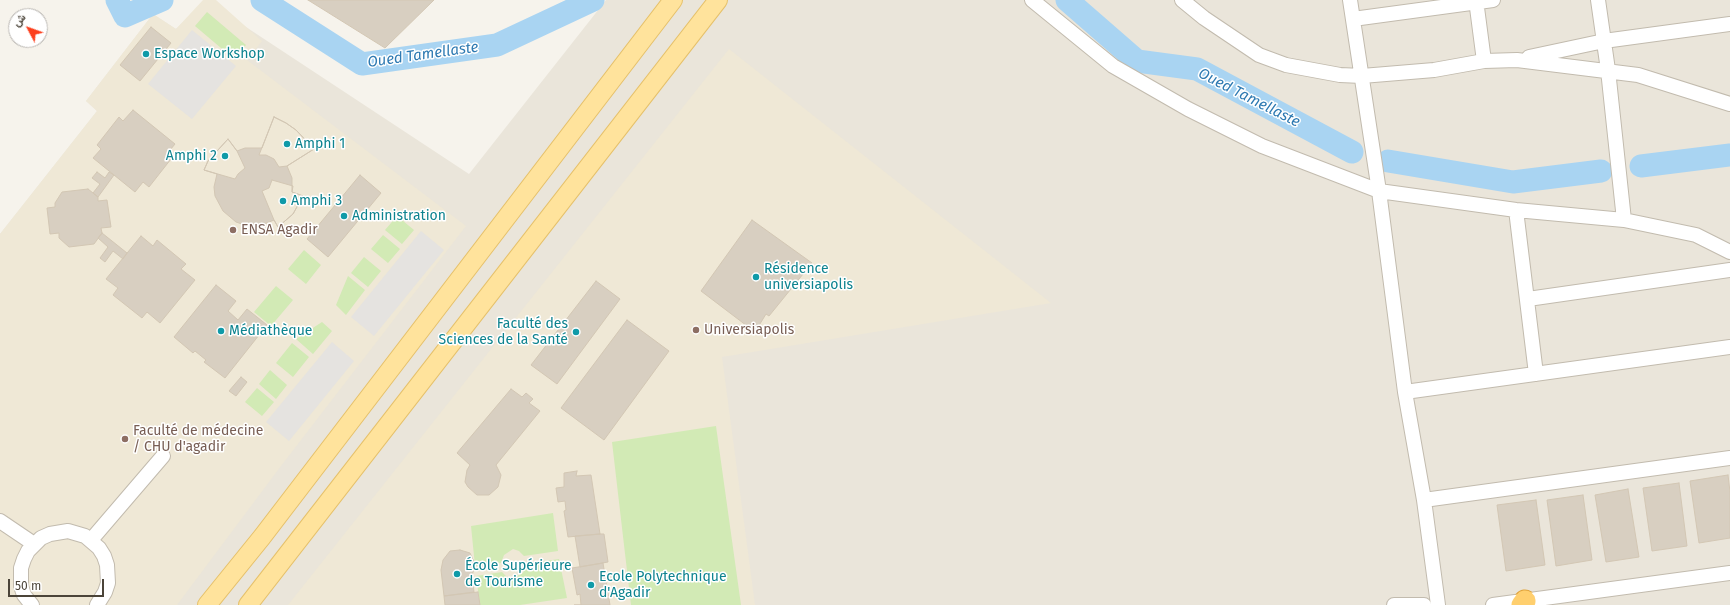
<!DOCTYPE html>
<meta charset="utf-8">
<style>
body{margin:0}
#map{position:relative;width:1730px;height:605px;overflow:hidden;background:#f6f3ec;font-family:"Fira Sans",Vazirmatn,sans-serif}
canvas{display:block}
.north{position:absolute;left:8px;top:8px;width:40px;height:40px;box-sizing:border-box;background:#fff;border:1px solid #b7b4b0;border-radius:50%;rotate:311deg;font-size:11px;font-weight:700;line-height:16px;text-align:center;color:#4b4439}
.north::after{content:'';display:block;margin:auto;width:14px;height:18px;background:#fc3f1d;clip-path:polygon(50% 0,100% 100%,50% 72%,0 100%)}
.scale{position:absolute;left:8px;top:579px;width:96px;height:18px;box-sizing:border-box;border:2px solid #4b4439;border-top:0;padding-left:5px;font-size:12px;line-height:14px;white-space:nowrap;color:#4b4439;-webkit-text-stroke:3px #fff;paint-order:stroke}
</style>
<div id="map">
<canvas width="1730" height="605"></canvas>
<div class="north">ش</div>
<div class="scale">50 m</div>
</div>
<script>
const g = document.querySelector('canvas').getContext('2d');
g.lineJoin = 'round';
function paint(path, color) {
  g.fillStyle = color;
  g.fill(path, 'evenodd');
}
function toPath(rows) {
  const path = new Path2D();
  for (const r of rows) {
    path.moveTo(r[0], r[1]);
    for (let i = 2; i < r.length; i += 2) path.lineTo(r[i], r[i + 1]);
  }
  return path;
}
function trace(path, color, width, dash) {
  g.strokeStyle = color;
  g.lineWidth = width;
  g.lineCap = dash ? 'butt' : 'round';
  g.setLineDash(dash || []);
  g.stroke(path);
}
function write(font, color, halo, rows, align = 'center') {
  g.font = font + ' "Fira Sans",sans-serif';
  g.lineWidth = 3;
  g.setLineDash([]);
  g.textBaseline = 'middle';
  g.strokeStyle = halo;
  g.fillStyle = color;
  for (const [text, x, y, turn = 0] of rows) {
    g.save();
    g.translate(x, y);
    g.rotate((+turn || 0) * Math.PI / 180);
    g.textAlign = isNaN(turn) ? turn : align;
    if (halo) g.strokeText(text, 0, 0);
    g.fillText(text, 0, 0);
    g.restore();
  }
}
const residential = toPath([
 [205,0,469,174,606,0,1730,0,1730,605,0,605,0,234,97,111,86,101,153,14,176,29]
]);
const education = toPath([
 [203,0,216,0,262,41,247,60,466,226,281,466,177,605,0,605,0,234,97,111,86,101,153,14,176,29],
 [729,49,1051,303,722,357,755,605,288,605]
]);
const green = toPath([
 [207,12,246,45,234,59,195,26],
 [397,216,414,230,402,244,385,230],
 [383,235,400,249,388,263,371,249],
 [304,250,321,265,306,284,288,269],
 [364,257,381,271,368,287,351,273],
 [348,276,365,290,346,315,336,305],
 [276,286,293,300,271,326,254,312],
 [322,322,332,331,313,354,296,339],
 [292,343,309,357,293,377,276,363],
 [270,370,287,385,276,399,259,384],
 [257,388,274,402,262,416,245,402],
 [716,426,741,605,631,605,612,442],
 [553,513,558,551,524,556,519,551,513,549,504,555,501,563,475,566,471,526],
 [559,559,567,598,520,605,480,605,476,576,502,572,507,577,513,578,523,573,525,564]
]);
const parking = toPath([
 [192,30,236,66,192,119,148,84],
 [421,231,444,250,374,336,351,317],
 [332,342,354,361,289,441,266,422]
]);
const river = toPath([
 [117,0,125,16,162,0],
 [262,0,362,64,497,45,593,0],
 [1067,0,1137,61,1197,69,1352,152],
 [1388,161,1513,182,1601,171],
 [1641,166,1730,155]
]);
const building = toPath([
 [308,0,434,0,385,48,308,0],
 [151,27,171,43,140,81,120,65,151,27],
 [133,110,175,144,166,155,171,159,149,187,143,182,135,192,93,158,101,149,97,145,119,117,123,121,133,110],
 [274,117,286,123,296,130,314,149,287,166,292,178,292,192,303,196,293,214,278,227,274,220,262,225,245,225,236,222,223,211,215,196,214,187,217,174,204,170,208,161,228,139,237,151,245,148,262,148,274,117],
 [274,117,286,123,296,130,314,149,287,166,279,167,274,159,266,155,259,155,274,117],
 [228,139,237,151,245,168,238,174,235,179,204,170,208,161,228,139],
 [97,172,105,178,109,172,114,175,98,197,93,193,100,184,92,178,97,172],
 [360,175,381,193,328,257,307,239,360,175],
 [272,180,293,186,292,192,303,196,293,214,278,227,274,220,262,191,269,188,272,180],
 [88,189,98,197,98,201,107,200,111,227,101,228,102,233,94,244,69,247,59,238,59,233,50,234,47,208,55,207,55,203,62,192,88,189],
 [752,220,812,263,769,316,766,314,755,332,701,291,752,220],
 [102,233,127,253,123,259,113,251,105,262,100,258,108,247,98,238,102,233],
 [141,236,153,246,157,240,186,264,181,269,195,280,160,323,147,312,142,318,113,295,118,288,106,279,141,236],
 [596,281,620,299,557,384,531,365,596,281],
 [216,285,236,301,228,311,238,320,247,309,267,325,225,378,204,362,206,360,195,351,193,353,174,337,216,285],
 [627,320,669,351,604,440,561,408,627,320],
 [241,377,247,382,236,396,229,391,241,377],
 [511,389,522,397,526,393,533,399,529,403,540,411,496,465,501,475,498,487,489,495,477,495,468,487,465,482,467,470,470,465,457,453,511,389],
 [577,471,576,476,591,475,600,534,568,537,564,511,566,510,565,501,558,502,556,488,564,487,564,473,577,471],
 [1728,475,1730,492,1730,538,1699,543,1690,481,1728,475],
 [1679,483,1687,546,1652,551,1643,488,1679,483],
 [1628,489,1639,557,1606,562,1595,495,1628,489],
 [1583,495,1592,560,1556,566,1547,500,1583,495],
 [1536,500,1545,565,1506,571,1497,505,1536,500],
 [600,534,604,534,608,562,580,567,575,536,600,534],
 [460,550,470,553,475,564,472,576,474,592,444,596,441,570,443,560,450,551,460,550],
 [603,563,610,605,574,605,581,605,580,594,577,595,572,568,603,563],
 [478,592,480,605,445,605,444,596,478,592]
]);
const minor = toPath([
 [1032,0,1113,66,1188,109,1262,146,1379,191,1516,210,1624,220,1696,235,1730,252],
 [1182,0,1204,18,1259,55,1286,65,1340,75,1362,76,1434,70,1484,61,1517,60,1638,75,1730,104],
 [1350,0,1379,191,1405,392,1424,500,1438,605],
 [1476,0,1484,61],
 [1598,0,1608,70,1624,220],
 [1353,19,1493,0],
 [1529,57,1604,41,1730,24],
 [1516,210,1536,374],
 [1528,299,1730,270],
 [1405,392,1730,347],
 [1424,500,1730,458],
 [0,521,34,544],
 [91,540,163,456],
 [32,605,24,595,21,586,21,568,24,559,28,551,41,538,50,534,68,531,85,536,99,548,104,556,107,565,108,583,105,592,97,605],
 [1394,605,1424,605],
 [1493,605,1730,573]
]);
const major = toPath([
 [207,605,262,537,673,0],
 [248,605,718,0]
]);
const highway = toPath([
 [1522,605,1525,601]
]);
const markers = [
 [146,54,4,"#0f9aa8"],
 [287,144,4,"#0f9aa8"],
 [225,156,4,"#0f9aa8"],
 [283,201,4,"#0f9aa8"],
 [344,216,4,"#0f9aa8"],
 [233,230,4,"#8d6e63"],
 [756,277,4,"#0f9aa8"],
 [696,330,4,"#8d6e63"],
 [221,331,4,"#0f9aa8"],
 [576,332,4,"#0f9aa8"],
 [125,439,4,"#8d6e63"],
 [457,574,4,"#0f9aa8"],
 [591,585,4,"#0f9aa8"]
];
const cultureNames = [
 ["Espace Workshop",154,54],
 ["Amphi 1",295,144],
 ["Amphi 2",217,156,"right"],
 ["Amphi 3",291,201],
 ["Administration",352,216],
 ["Résidence",764,269],
 ["universiapolis",764,285],
 ["Faculté des",568,324,"right"],
 ["Sciences de la Santé",568,340,"right"],
 ["Médiathèque",229,331],
 ["École Supérieure",465,566],
 ["de Tourisme",465,582],
 ["Ecole Polytechnique",599,577],
 ["d'Agadir",599,593]
];
const educationNames = [
 ["ENSA Agadir",241,230],
 ["Universiapolis",704,330],
 ["Faculté de médecine",133,431],
 ["/ CHU d'agadir",133,447]
];
const waterNames = [
 ["Oued Tamellaste",423,55,-8],
 ["Oued Tamellaste",1249,98,27]
];
paint(residential, '#eae5da');
paint(education, '#efe8d6');
paint(green, '#d2eab5');
paint(parking, '#e5e3e0');
trace(river, '#a9d4f2', 23);
paint(building, '#d8cfc1');
trace(building, '#d3c7b4', 1);
trace(minor, '#c2bbae', 16);
trace(major, '#e6c16a', 20);
trace(highway, '#e0a43c', 23);
trace(minor, '#fff', 14);
trace(major, '#ffe39c', 18);
trace(highway, '#ffcf6e', 21);
for (const [x, y, r, color] of markers) {
  const dot = new Path2D();
  dot.arc(x, y, r, 0, 2 * Math.PI);
  g.fillStyle = color;
  g.fill(dot);
  trace(dot, '#fff', 1.5);
}
write('14px', '#0d838f', '#fff', cultureNames, 'left');
write('14px', '#785e54', '#fff', educationNames, 'left');
write('italic 15px', '#2e7ab2', '#fff', waterNames);
</script>
